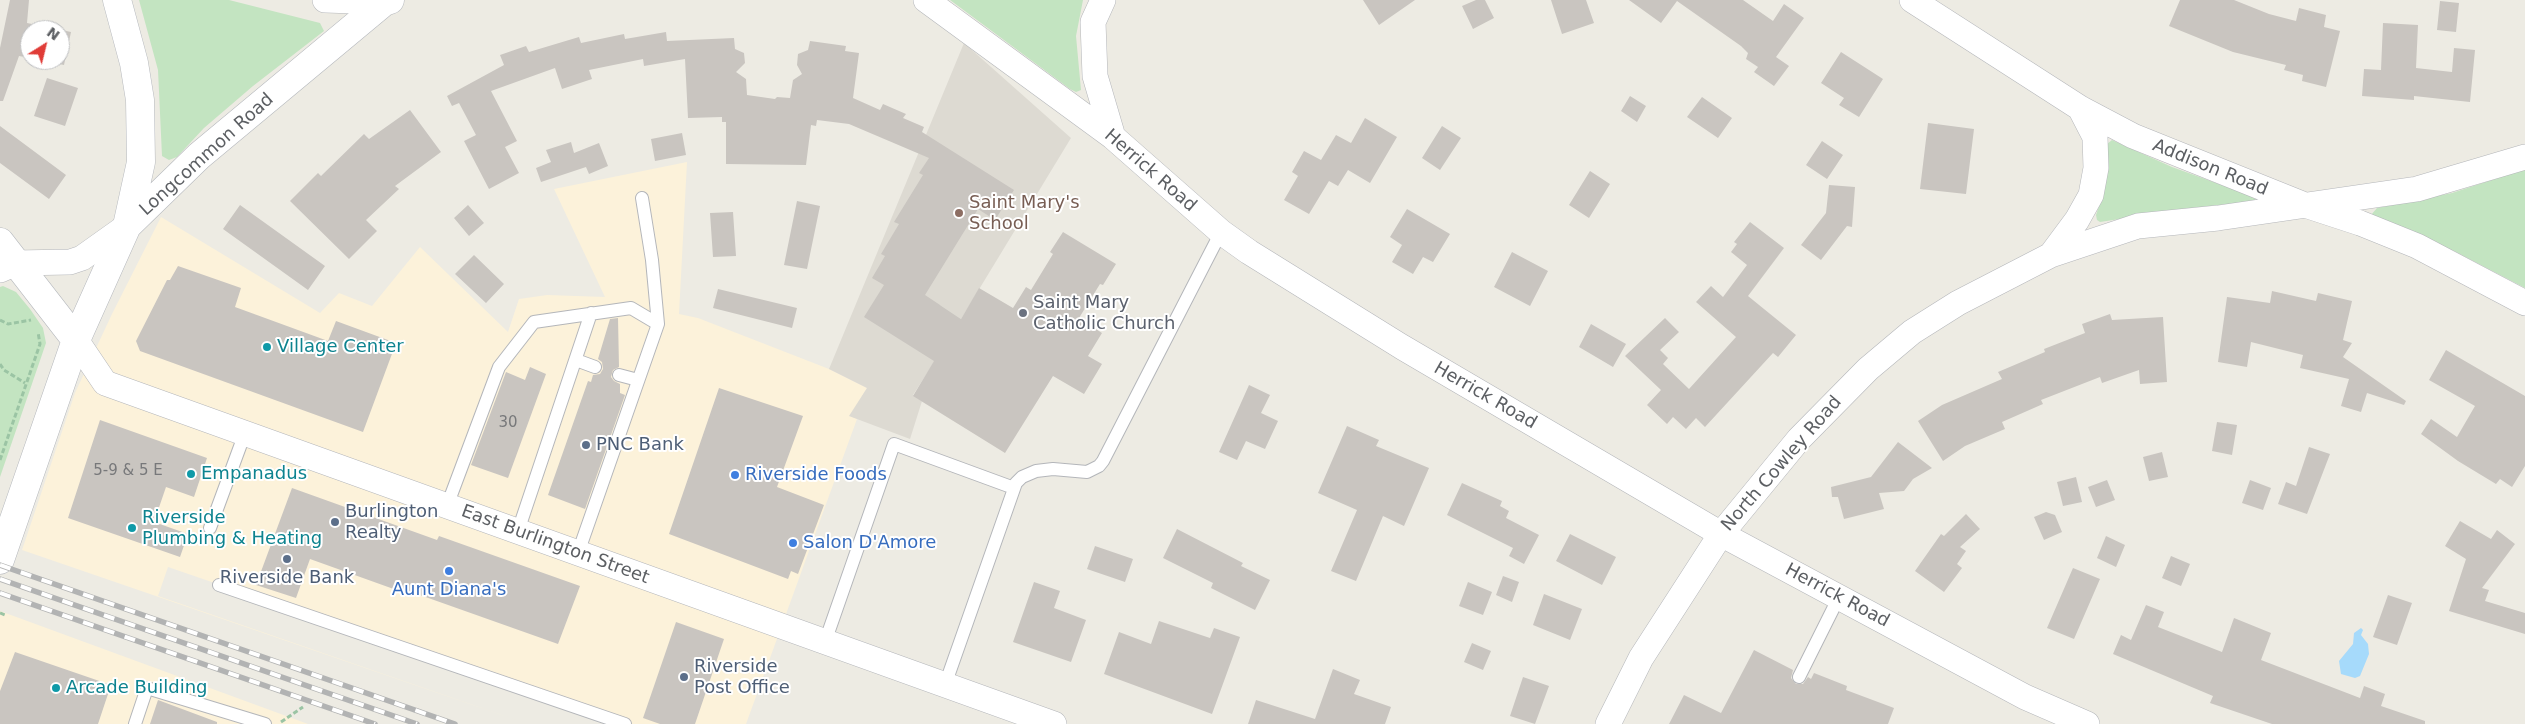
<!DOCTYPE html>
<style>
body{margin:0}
#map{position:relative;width:2525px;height:724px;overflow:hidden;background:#edebe3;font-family:"DejaVu Sans",sans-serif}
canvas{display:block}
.north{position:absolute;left:20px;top:20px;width:50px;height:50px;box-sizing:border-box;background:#fff;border:1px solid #bebfc1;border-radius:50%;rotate:36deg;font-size:14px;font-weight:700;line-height:20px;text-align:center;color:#5c5f63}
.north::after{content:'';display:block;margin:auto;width:18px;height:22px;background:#e03c37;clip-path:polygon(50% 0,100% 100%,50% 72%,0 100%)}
</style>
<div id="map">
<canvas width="2525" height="724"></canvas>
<div class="north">N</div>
</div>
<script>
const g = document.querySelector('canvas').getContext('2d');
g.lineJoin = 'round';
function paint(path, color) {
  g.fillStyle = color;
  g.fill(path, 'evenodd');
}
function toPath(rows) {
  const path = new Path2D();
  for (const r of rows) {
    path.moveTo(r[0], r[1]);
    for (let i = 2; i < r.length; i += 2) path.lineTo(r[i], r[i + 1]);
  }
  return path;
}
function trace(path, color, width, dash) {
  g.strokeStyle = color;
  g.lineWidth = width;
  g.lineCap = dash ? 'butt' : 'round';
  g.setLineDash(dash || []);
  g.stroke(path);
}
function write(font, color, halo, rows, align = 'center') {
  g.font = font + ' "DejaVu Sans",sans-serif';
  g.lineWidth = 4;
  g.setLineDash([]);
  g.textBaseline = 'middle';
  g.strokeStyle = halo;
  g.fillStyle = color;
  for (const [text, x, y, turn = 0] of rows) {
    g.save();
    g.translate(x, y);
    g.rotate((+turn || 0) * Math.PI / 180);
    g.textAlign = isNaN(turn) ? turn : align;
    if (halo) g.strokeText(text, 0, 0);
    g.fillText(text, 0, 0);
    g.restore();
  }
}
const commercial = toPath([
 [687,162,679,314,698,318,829,369,867,388,850,416,857,419,746,724,625,724,168,567,158,596,528,724,22,550,75,393,112,314,161,217,320,313,339,293,372,306,420,247,508,332,519,299,547,295,605,297,554,189],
 [0,611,308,724,0,724]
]);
const education = toPath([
 [964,43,1071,138,961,319,940,305,943,348,913,395,922,401,910,439,849,416,867,388,829,369]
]);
const green = toPath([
 [139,0,229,0,320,23,324,31,253,86,204,128,177,157,169,160,162,156,158,70],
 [950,0,1083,0,1076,36,1081,90,1076,92,1070,89],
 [2112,140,2172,167,2252,196,2257,201,2192,208,2100,222,2097,220,2096,215,2101,200,2107,144],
 [2525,169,2525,288,2454,251,2371,215,2377,208,2452,193],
 [3,286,16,292,30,309,43,328,46,343,0,477,0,287]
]);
const water = toPath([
 [2361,628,2363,630,2361,635,2368,644,2369,654,2360,676,2355,678,2341,674,2339,661,2353,644,2354,633]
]);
const building = toPath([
 [10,0,29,0,27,23,71,32,64,65,41,60,60,60,60,30,30,30,30,58,19,56,3,101,0,101,0,48],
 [1363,0,1415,0,1379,25],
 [1476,0,1485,0,1494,18,1473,29,1462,6],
 [1551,0,1586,0,1594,23,1562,34],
 [1629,0,1743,0,1773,21,1784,4,1804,18,1776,57,1789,66,1774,86,1754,72,1758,67,1746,59,1748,53,1741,46,1677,1,1661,23],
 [2180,0,2234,0,2269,14,2296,21,2299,8,2326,15,2324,27,2340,31,2326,87,2302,81,2303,75,2284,70,2286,65,2233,52,2169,26],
 [2440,1,2459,3,2456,32,2437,30],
 [2383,23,2418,25,2416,68,2452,72,2454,48,2475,50,2470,102,2414,96,2414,100,2362,96,2364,69,2381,70],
 [666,32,667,41,734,38,735,49,744,53,745,63,736,72,746,79,747,95,775,99,777,97,790,98,793,80,802,74,797,65,798,54,808,50,810,41,846,46,845,51,859,53,853,98,880,110,883,104,906,114,903,118,924,127,922,132,1014,190,995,220,978,209,925,295,961,319,979,288,1013,308,1026,287,1031,290,1053,254,1050,252,1063,232,1116,264,1103,285,1100,284,1079,318,1102,333,1088,356,1102,364,1084,394,1053,376,1005,453,913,396,934,361,864,317,884,285,872,278,885,256,881,254,899,224,894,222,923,175,919,173,929,158,849,124,817,120,816,126,811,125,806,165,726,164,726,122,722,122,722,117,688,118,685,59,644,66,643,59,589,70,592,79,562,89,555,68,491,91,517,141,505,147,519,173,489,189,464,141,476,135,459,103,452,106,447,96,504,65,500,55,526,46,529,52,579,37,581,43,624,34,625,39],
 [1841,52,1883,79,1859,117,1839,105,1844,98,1821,83],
 [47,78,78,88,65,126,34,116],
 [1630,96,1646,106,1637,122,1621,111],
 [1702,97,1732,118,1718,138,1687,117],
 [410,110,441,152,395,186,399,189,366,220,377,231,349,259,290,201,318,173,321,176,364,134,369,139],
 [1365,118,1397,137,1370,183,1348,170,1338,186,1329,181,1309,214,1284,200,1298,176,1292,172,1304,151,1321,160,1336,135,1351,143],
 [1928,123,1974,129,1966,194,1920,189],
 [0,126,66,175,49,199,0,163],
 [1442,126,1461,138,1440,170,1422,158],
 [682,133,686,155,655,161,651,139],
 [1822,141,1843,155,1827,179,1806,165],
 [571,142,574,153,599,143,608,166,589,174,586,167,541,182,536,168,551,162,546,150],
 [1590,171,1610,184,1589,218,1569,205],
 [1829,185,1855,187,1852,227,1847,226,1821,260,1801,245,1826,213],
 [797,201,820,206,807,269,784,265],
 [240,205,325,266,308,290,223,229],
 [468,205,484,223,469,236,454,218],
 [1407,209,1450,234,1433,262,1423,257,1413,274,1392,262,1402,245,1390,237],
 [733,212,736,256,713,257,710,213],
 [1750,222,1784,248,1748,296,1796,335,1778,357,1773,353,1705,427,1696,418,1686,429,1673,417,1667,424,1647,405,1661,390,1625,356,1665,318,1679,332,1660,350,1668,358,1663,364,1689,389,1736,337,1696,302,1711,286,1723,297,1747,265,1731,252,1737,244,1734,242],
 [1512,252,1548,271,1530,306,1494,287],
 [474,255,504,284,486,303,455,274],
 [178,266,241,288,235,307,328,341,336,321,396,343,363,432,140,351,136,341,167,280,170,280],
 [718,289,797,308,792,328,713,308],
 [2272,291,2316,301,2318,293,2352,301,2343,340,2352,343,2343,357,2406,401,2404,405,2367,393,2361,412,2341,406,2349,379,2300,368,2303,355,2251,342,2247,367,2218,362,2227,297,2270,303],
 [2110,314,2112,320,2163,317,2167,382,2140,384,2139,370,2102,383,2100,377,2041,400,2043,404,2002,422,2005,429,1965,446,1943,461,1918,421,1942,405,2002,379,1998,372,2045,352,2044,349,2085,333,2082,324],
 [618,318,619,367,613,370,611,377,614,381,620,384,620,393,625,395,585,509,548,495,588,381,591,382,593,375,600,374,603,369,602,362,598,359,610,319],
 [1591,324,1626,344,1613,367,1579,347],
 [2446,350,2525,396,2525,466,2512,487,2500,479,2496,484,2458,461,2421,434,2431,419,2457,437,2475,406,2429,380],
 [530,367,546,374,508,478,471,465,506,372,525,380],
 [1249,385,1270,395,1261,413,1278,421,1265,449,1246,441,1237,460,1219,452],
 [719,388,803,416,777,487,824,505,798,574,791,571,788,579,669,534],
 [100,420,207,458,194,497,166,487,154,522,188,534,180,557,68,518],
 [2217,422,2237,425,2232,455,2212,451],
 [1347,426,1379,440,1376,446,1429,468,1404,526,1383,516,1356,581,1331,571,1357,510,1318,493],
 [1898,442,1932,468,1913,479,1904,491,1879,493,1884,509,1844,519,1838,497,1832,497,1831,487,1871,477],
 [2309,447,2330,454,2307,514,2278,504,2286,482,2296,486],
 [2162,452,2168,477,2149,481,2143,457],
 [2076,477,2082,502,2063,506,2057,482],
 [2107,480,2115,500,2096,507,2088,487],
 [2250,480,2271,488,2263,510,2242,503],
 [1462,483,1502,501,1500,506,1509,511,1506,518,1539,535,1524,564,1509,556,1513,548,1447,515],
 [292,488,437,540,439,536,580,586,558,644,403,589,402,592,310,559,296,598,256,585],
 [2046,512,2055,515,2062,532,2044,540,2034,517],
 [1966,514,1980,529,1960,547,1966,551,1957,564,1962,568,1944,592,1915,571,1941,534,1944,536],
 [2460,521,2491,539,2497,530,2515,544,2482,588,2489,590,2485,601,2525,613,2525,634,2449,611,2466,559,2445,546],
 [1177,529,1243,563,1241,566,1270,580,1255,610,1211,588,1213,583,1163,558],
 [1570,534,1616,557,1602,585,1556,561],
 [2106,536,2125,545,2116,567,2097,558],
 [1095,546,1133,559,1125,582,1087,569],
 [2171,556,2190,564,2181,586,2162,578],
 [2073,568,2100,579,2074,639,2047,628],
 [1503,576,1519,582,1512,602,1496,595],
 [1034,582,1060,591,1054,608,1086,620,1071,662,1013,642],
 [1468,582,1492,592,1483,615,1459,606],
 [1544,594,1582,609,1570,640,1533,625],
 [2388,595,2412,603,2397,645,2373,637],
 [2146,605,2164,612,2158,627,2222,652,2234,618,2271,633,2261,660,2360,698,2364,686,2385,694,2381,706,2425,721,2425,724,2272,724,2210,703,2213,696,2113,654,2121,635,2131,640],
 [1159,621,1210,638,1214,628,1240,637,1212,714,1104,674,1119,632,1151,644],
 [676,622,724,639,695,724,660,724,643,718],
 [1472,643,1491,651,1483,670,1464,662],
 [1754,650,1793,670,1791,678,1796,684,1803,684,1808,677,1811,679,1814,673,1847,686,1846,690,1894,708,1888,724,1669,724,1684,695,1721,713],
 [15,652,111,685,98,724,0,724,0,691],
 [1333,669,1360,680,1354,694,1391,707,1385,724,1248,724,1256,700,1315,719],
 [1523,677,1549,686,1535,724,1510,716],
 [158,700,217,722,217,724,150,724]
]);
const path = toPath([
 [0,320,8,324,31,320],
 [0,364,4,370,25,383],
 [0,460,40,344,38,332],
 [0,613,5,615],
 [281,722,303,707]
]);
const lane = toPath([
 [576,360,595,367],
 [619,375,638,380],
 [447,506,499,367,534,322,631,308,658,324],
 [210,528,245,433],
 [518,531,591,313],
 [578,553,658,324,652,260,642,198],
 [219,585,625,724],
 [825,642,894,444,1014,488],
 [1799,677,1839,597],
 [945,685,1016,483,1022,477,1036,471,1053,469,1087,472,1099,466,1103,461,1221,232],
 [135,724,147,688,265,724]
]);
const street = toPath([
 [325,0,384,2,385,0],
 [926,0,1113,137,1221,232,1249,252,1402,347,1721,534,2025,697,2087,724],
 [1103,0,1093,22,1095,76,1113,137],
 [1912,0,2080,108,2133,136,2305,205,2360,223,2417,246,2525,303],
 [2051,255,2077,220,2091,195,2096,168,2095,137,2080,108],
 [0,270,16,263,70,262,82,258,127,226],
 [76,340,105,383,1054,724],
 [1608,724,1641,658,1721,534,1799,439,1868,369,1912,332,1958,303,2051,255,2138,226,2218,218,2417,189,2525,157]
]);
const secondary = toPath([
 [117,0,134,63,140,100,141,162,127,226],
 [0,242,76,340],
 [0,560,76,340,127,226,199,156,384,2,390,0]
]);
const rail = toPath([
 [0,565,455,724],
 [0,579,417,724],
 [0,593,375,724]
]);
const markers = [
 [959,213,5,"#8d6e63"],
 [1023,313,5,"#6b7280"],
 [267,347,5,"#0f9aa8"],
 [586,445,5,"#5c6f8a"],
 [191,474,5,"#0f9aa8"],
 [735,475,5,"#3f7fe0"],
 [335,522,5,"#5c6f8a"],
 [132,528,5,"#0f9aa8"],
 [793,543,5,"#3f7fe0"],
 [287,559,5,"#5c6f8a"],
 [449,571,5,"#3f7fe0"],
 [684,677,5,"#5c6f8a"],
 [56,688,5,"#0f9aa8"]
];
const numberNames = [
 ["30",508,423],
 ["5-9 & 5 E",128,471]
];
const streetNames = [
 ["Longcommon Road",207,155,-42],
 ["Addison Road",2210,168,22],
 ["Herrick Road",1150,171,41],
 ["Herrick Road",1485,396,30],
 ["North Cowley Road",1782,464,-49],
 ["East Burlington Street",555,545,20],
 ["Herrick Road",1837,596,28]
];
const educationNames = [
 ["Saint Mary's",969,203],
 ["School",969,224]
];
const worshipNames = [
 ["Saint Mary",1033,303],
 ["Catholic Church",1033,324]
];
const cultureNames = [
 ["Village Center",277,347],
 ["Empanadus",201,474],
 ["Riverside",142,518],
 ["Plumbing & Heating",142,539],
 ["Arcade Building",66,688]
];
const serviceNames = [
 ["PNC Bank",596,445],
 ["Burlington",345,512],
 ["Realty",345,533],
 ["Riverside Bank",287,578,"center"],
 ["Riverside",694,667],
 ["Post Office",694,688]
];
const shopNames = [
 ["Riverside Foods",745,475],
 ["Salon D'Amore",803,543],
 ["Aunt Diana's",449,590,"center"]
];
paint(commercial, '#fcf2da');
paint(education, '#dddad2');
paint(green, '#c3e4c1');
paint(water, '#a6dafb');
paint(building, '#c9c5c0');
trace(lane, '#b4b6ba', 14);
trace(street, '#b4b6ba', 26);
trace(secondary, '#b5b8bd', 29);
trace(path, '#9bc4a4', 3, [5, 2.5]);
trace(lane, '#fff', 12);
trace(street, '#fff', 25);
trace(secondary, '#fff', 28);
trace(rail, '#b2b3b3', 5.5);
trace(rail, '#fff', 4, [11]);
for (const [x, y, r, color] of markers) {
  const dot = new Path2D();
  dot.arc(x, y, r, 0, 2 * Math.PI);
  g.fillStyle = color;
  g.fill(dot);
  trace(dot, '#fff', 2);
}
write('15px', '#77787a', null, numberNames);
write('18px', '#5c5f63', '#fff', streetNames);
write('18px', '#785e54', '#fff', educationNames, 'left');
write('18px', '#5b616d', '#fff', worshipNames, 'left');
write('18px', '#0d838f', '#fff', cultureNames, 'left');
write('18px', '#4e5e75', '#fff', serviceNames, 'left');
write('18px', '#366cbe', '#fff', shopNames, 'left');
</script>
